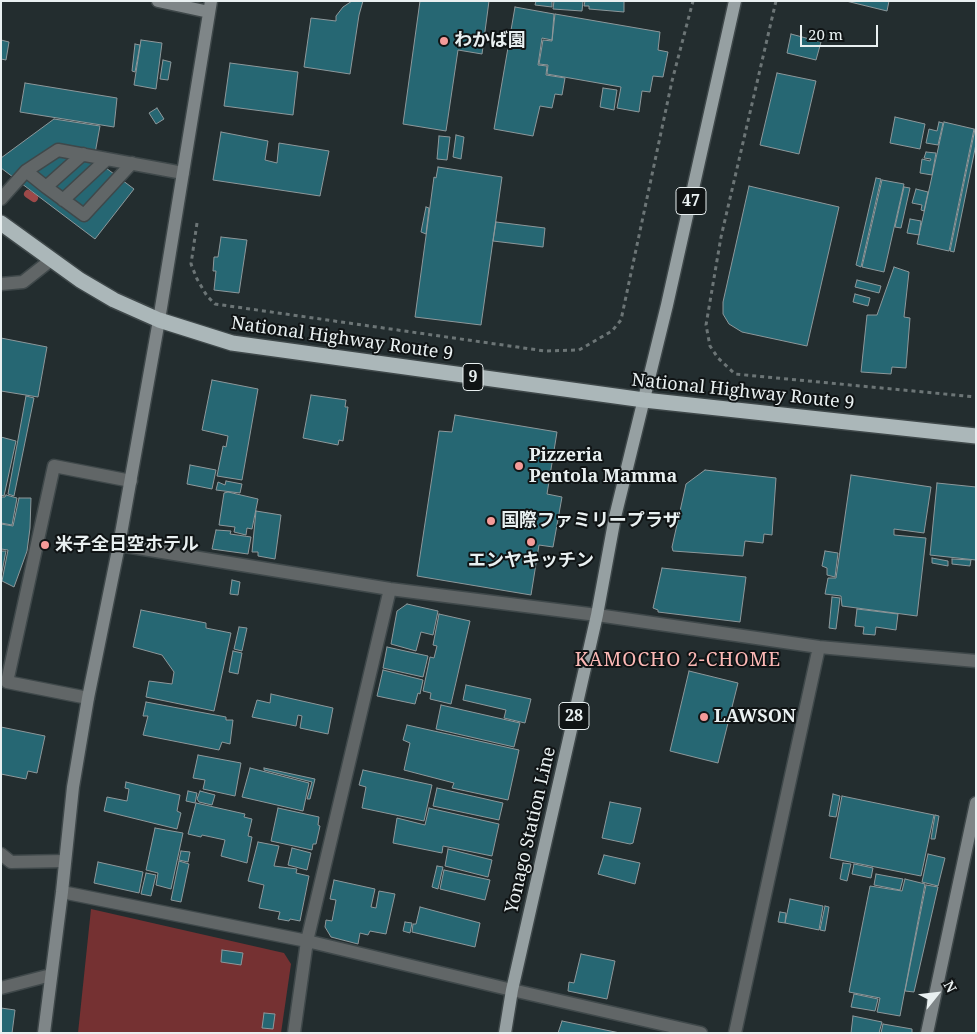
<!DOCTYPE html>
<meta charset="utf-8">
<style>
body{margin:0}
#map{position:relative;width:977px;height:1034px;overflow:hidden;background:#232d2f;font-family:"Noto Serif",serif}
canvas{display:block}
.frame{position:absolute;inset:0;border:2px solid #e9f0f1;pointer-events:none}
.north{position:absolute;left:912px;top:969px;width:50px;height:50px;-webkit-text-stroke:4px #101415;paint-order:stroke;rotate:61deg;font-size:14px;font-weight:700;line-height:20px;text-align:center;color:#e9f0f1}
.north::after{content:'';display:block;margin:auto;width:18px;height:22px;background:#e9f0f1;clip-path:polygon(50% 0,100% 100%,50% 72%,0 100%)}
.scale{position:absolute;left:800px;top:25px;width:78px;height:22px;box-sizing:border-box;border:2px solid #e9f0f1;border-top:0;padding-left:6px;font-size:15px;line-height:18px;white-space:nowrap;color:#e9f0f1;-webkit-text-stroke:4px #101415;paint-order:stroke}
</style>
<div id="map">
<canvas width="977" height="1034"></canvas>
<div class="frame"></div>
<div class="north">N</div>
<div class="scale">20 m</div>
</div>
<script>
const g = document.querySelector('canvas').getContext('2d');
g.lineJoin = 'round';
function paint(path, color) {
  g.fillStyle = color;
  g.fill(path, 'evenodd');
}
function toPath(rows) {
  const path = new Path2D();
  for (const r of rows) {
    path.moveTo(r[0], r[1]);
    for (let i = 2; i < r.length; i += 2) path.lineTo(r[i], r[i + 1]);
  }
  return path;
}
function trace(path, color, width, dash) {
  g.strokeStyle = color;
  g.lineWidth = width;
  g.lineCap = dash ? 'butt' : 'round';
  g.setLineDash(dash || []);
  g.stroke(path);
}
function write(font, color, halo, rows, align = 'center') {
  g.font = font + ' "Noto Serif","Noto Sans JP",serif';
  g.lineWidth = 4;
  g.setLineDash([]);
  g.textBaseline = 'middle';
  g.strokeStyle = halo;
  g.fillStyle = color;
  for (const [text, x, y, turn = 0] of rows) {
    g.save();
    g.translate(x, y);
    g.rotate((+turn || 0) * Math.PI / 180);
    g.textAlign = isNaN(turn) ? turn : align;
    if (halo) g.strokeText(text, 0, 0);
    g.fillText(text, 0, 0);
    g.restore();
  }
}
const green = toPath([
 [91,909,284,953,291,964,281,1033,78,1033]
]);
const stream = toPath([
 [28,194,34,198]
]);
const building = toPath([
 [363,1,359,15,350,74,304,67,311,18,336,21,336,16,343,7,352,1,363,1],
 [420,1,489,1,482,54,458,50,446,131,403,124,420,1],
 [536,1,552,1,552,7,535,5,536,1],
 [554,1,583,1,582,11,553,9,554,1],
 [585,1,624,1,624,12,589,9,589,6,584,6,585,1],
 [846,1,889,1,887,11,846,1],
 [515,7,554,14,552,40,542,38,538,65,547,66,546,75,565,78,562,95,555,94,552,108,540,106,533,136,494,129,515,7],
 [555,14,660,32,658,50,668,52,663,77,653,76,650,92,642,91,639,112,617,108,621,87,547,74,548,65,539,64,543,40,552,41,555,14],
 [791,34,821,42,816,60,787,53,791,34],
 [1,40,9,42,6,60,1,59,1,40],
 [141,40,162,43,156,89,134,85,141,40],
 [135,44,140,45,135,72,132,71,135,44],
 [163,60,171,62,168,80,160,79,163,60],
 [230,63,298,72,293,115,224,106,230,63],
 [777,73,816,81,799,154,760,145,777,73],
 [25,83,117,98,114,127,20,112,25,83],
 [603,88,617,90,614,110,600,107,603,88],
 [157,108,164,119,156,124,149,113,157,108],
 [895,117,925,124,920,149,890,143,895,117],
 [54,119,100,126,94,159,134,189,95,239,1,168,1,158,54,119],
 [939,122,943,123,938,145,926,143,929,129,937,131,939,122],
 [944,122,974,129,949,251,917,244,944,122],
 [975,129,976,144,954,252,950,251,975,129],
 [221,132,268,141,265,160,277,163,279,143,329,151,320,196,213,180,221,132],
 [456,135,464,137,461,159,453,157,456,135],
 [439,136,450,137,447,160,437,159,439,136],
 [926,152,936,153,932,175,920,173,922,159,930,161,931,159,924,158,926,152],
 [438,167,502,177,481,325,415,317,434,177,436,178,438,167],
 [876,178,881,179,861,267,856,265,876,178],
 [882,180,904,184,884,272,862,267,882,180],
 [749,186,839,207,807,346,742,332,729,324,723,314,723,302,749,186],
 [904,187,910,188,901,228,895,227,904,187],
 [916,189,928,192,924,211,921,210,922,205,912,203,916,189],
 [426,207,429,208,426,234,421,232,426,207],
 [910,219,921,221,919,235,907,233,910,219],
 [496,222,545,228,543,247,493,241,496,222],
 [221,237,247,240,239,293,214,290,216,271,213,271,214,257,218,257,221,237],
 [894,267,909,272,904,317,910,318,906,368,892,367,891,374,861,372,867,315,877,315,894,267],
 [857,280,881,286,879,293,855,287,857,280],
 [855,294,870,298,868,306,853,302,855,294],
 [1,338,47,347,38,397,1,391,1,338],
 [212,380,258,389,242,480,217,476,223,446,226,447,228,436,202,430,212,380],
 [311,395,346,400,345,407,348,407,343,441,339,440,338,445,303,438,311,395],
 [26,396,34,398,14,496,8,494,26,396],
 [455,415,557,432,547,494,562,497,553,547,539,545,531,595,417,576,439,431,452,432,455,415],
 [1,437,16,441,4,496,1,495,1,437],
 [190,465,216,470,212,489,187,484,190,465],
 [705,470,776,478,772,535,764,534,763,543,745,541,743,556,673,551,672,547,686,484,705,470],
 [851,475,931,487,924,533,894,529,894,535,926,538,917,616,842,606,841,596,825,594,828,578,836,578,851,475],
 [226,481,242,484,240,493,216,490,218,482,225,485,226,481],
 [937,483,976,487,976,560,930,555,937,483],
 [228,492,258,499,252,529,247,528,246,535,234,532,235,527,219,525,224,493,228,492],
 [6,495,17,498,12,525,1,523,1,497,5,497,6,495],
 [19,498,31,498,30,528,27,551,14,587,2,581,8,550,1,549,1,524,13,526,19,498],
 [256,511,281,515,275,559,258,556,258,552,252,552,256,511],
 [216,530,231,531,230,534,251,537,248,554,212,549,216,530],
 [1,551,6,551,1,577,1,551],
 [825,551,838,553,835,577,827,575,827,568,822,566,825,551],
 [932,558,948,561,948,566,932,563,932,558],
 [952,559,971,560,970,566,952,564,952,559],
 [662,568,746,577,740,622,658,612,658,610,653,608,662,568],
 [232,580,240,582,238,595,230,594,232,580],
 [832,597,840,598,836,629,829,628,832,597],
 [407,604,438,611,433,635,421,632,416,651,391,644,397,611,407,604],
 [857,609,898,614,896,630,876,627,875,635,863,634,864,627,855,626,857,609],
 [141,610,206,623,206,628,231,633,214,711,146,697,149,681,172,684,174,672,162,655,133,647,141,610],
 [439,614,470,621,451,704,430,699,431,693,423,691,430,657,434,658,437,646,433,645,439,614],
 [239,627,247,628,242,651,234,649,239,627],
 [387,647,428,656,423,677,383,668,387,647],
 [233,651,242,653,238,674,229,672,233,651],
 [383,670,423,680,420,694,418,693,415,704,377,696,383,670],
 [689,671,738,683,718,763,670,751,689,671],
 [466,685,531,699,525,723,504,718,506,710,463,700,466,685],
 [271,694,333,708,328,734,300,728,302,716,298,715,296,726,252,717,257,700,270,703,271,694],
 [146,702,226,717,226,720,233,720,230,744,222,742,219,750,143,735,148,716,143,716,146,702],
 [441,705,520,723,514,747,436,729,441,705],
 [407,725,519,750,508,800,452,788,454,783,404,770,410,743,403,740,407,725],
 [1,727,45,736,37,773,28,771,26,779,1,774,1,727],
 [198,755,241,763,235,796,203,789,205,780,193,778,198,755],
 [250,768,309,783,303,811,242,797,250,768],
 [264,768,315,779,310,799,307,799,312,782,264,770,264,768],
 [363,770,432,785,424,821,362,808,366,787,359,785,363,770],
 [126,782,180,795,177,811,181,813,177,829,104,811,107,797,127,801,129,789,125,788,126,782],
 [437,788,503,803,499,820,433,806,437,788],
 [188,791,197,793,195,803,186,801,188,791],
 [200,791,215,795,212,805,199,802,197,799,200,791],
 [833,794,840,796,836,817,829,816,833,794],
 [842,796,934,815,921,876,830,858,842,796],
 [610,802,641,808,633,843,630,844,602,838,610,802],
 [196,803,245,814,244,817,252,819,248,836,252,837,247,863,221,856,225,840,202,835,201,837,188,834,196,803],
 [278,808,319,817,318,825,320,826,316,844,313,844,312,850,271,841,278,808],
 [429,808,499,824,492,856,443,846,442,853,393,843,397,818,425,825,429,808],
 [935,815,939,816,935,839,931,839,935,815],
 [155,828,183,833,171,889,156,885,158,873,146,870,155,828],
 [258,842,279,846,274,866,297,869,296,873,309,876,300,921,290,919,289,921,278,919,280,912,259,908,264,885,248,881,258,842],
 [292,848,311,853,307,870,288,865,292,848],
 [448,849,492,860,488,877,445,866,448,849],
 [181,851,190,852,188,862,179,860,181,851],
 [928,854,945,858,938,886,922,882,928,854],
 [604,855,640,863,635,884,598,874,604,855],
 [179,861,189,864,181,902,171,900,179,861],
 [98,862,143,872,139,893,94,883,98,862],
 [843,863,851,864,847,881,840,879,843,863],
 [854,864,873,868,871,878,852,874,854,864],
 [437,866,443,867,438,889,432,887,437,866],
 [444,870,490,880,485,900,440,889,444,870],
 [146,873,156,875,151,896,141,894,146,873],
 [876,874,903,879,900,890,874,885,876,874],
 [905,879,925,884,900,1016,877,1012,880,998,849,992,870,886,902,891,905,879],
 [334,880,375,889,371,907,376,908,379,891,395,894,386,934,370,931,368,935,360,933,358,944,331,937,325,927,326,920,332,921,336,900,330,899,334,880],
 [926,885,938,887,914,992,905,991,926,885],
 [790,899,823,906,819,930,785,923,790,899],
 [825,906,829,907,825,931,820,930,825,906],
 [420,907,480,923,475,947,412,932,413,924,416,924,420,907],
 [780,912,786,913,785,923,778,922,780,912],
 [405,922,412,923,410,933,403,931,405,922],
 [222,950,243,953,241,965,221,962,222,950],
 [581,954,615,961,607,999,568,991,569,982,574,983,581,954],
 [854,994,878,999,875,1011,851,1007,854,994],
 [1,1008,15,1010,12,1033,1,1033,1,1008],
 [264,1013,275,1014,273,1029,262,1028,264,1013],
 [853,1016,882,1022,879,1033,851,1033,853,1016],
 [562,1021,620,1033,558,1033,562,1021],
 [883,1024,912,1029,912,1033,881,1033,883,1024]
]);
const path = toPath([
 [776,1,721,237,706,325,710,346,718,358,735,374,976,397],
 [197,223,191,264,197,279,207,296,215,304,545,351,579,350,612,331,621,320,672,81,693,1]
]);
const lane = toPath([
 [26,171,46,187,83,154],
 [46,187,84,215,132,163],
 [1,199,26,171,58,150,183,173],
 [63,200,107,159],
 [1,284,23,282,51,260],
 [88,698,7,682,54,466,131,481],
 [1,854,11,862,65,861]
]);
const street = toPath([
 [119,545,390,589,597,615,819,647,976,661],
 [62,892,307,941,512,990,701,1033],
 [1,988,51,975],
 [294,1033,307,941,390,589],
 [735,1033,819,647]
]);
const secondary = toPath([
 [158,1,209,12],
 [44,1033,62,892,73,787,88,698,119,545,159,320,211,1],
 [927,1033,976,803]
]);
const primary = toPath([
 [505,1033,512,990,597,615,615,517,667,305,735,1]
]);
const highway = toPath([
 [1,223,80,280,114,300,159,320,232,343,644,400,976,436]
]);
const markers = [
 [444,41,5,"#f59b99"],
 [519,466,5,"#f59b99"],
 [491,521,5,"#f59b99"],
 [531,542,5,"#f59b99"],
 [45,545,5,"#f59b99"],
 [704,717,5,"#f59b99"]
];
const shields = [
 [691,201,30],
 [473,377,20],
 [574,716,30]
];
const shieldNames = [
 ["47",691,201],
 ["9",473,377],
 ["28",574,716]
];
const poiNames = [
 ["わかば園",454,41],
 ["Pizzeria",529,456],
 ["Pentola Mamma",529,477],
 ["国際ファミリープラザ",501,521],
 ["米子全日空ホテル",55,545],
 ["エンヤキッチン",531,561,"center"],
 ["LAWSON",714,717]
];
const streetNames = [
 ["National Highway Route 9",342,339,8],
 ["National Highway Route 9",743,392,6],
 ["Yonago Station Line",531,830,-77]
];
const neighbourhoodNames = [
 ["KAMOCHO 2-CHOME",678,661]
];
paint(green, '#753132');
trace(stream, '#9d4949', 8);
paint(building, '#266773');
trace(building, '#8d989b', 1);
trace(lane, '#3f484a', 15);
trace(street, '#3f484a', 15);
trace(secondary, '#3f484a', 15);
trace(primary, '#3f484a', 15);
trace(highway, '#3f484a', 18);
trace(path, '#6c7576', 3, [4, 4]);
trace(lane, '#616667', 12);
trace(street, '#616667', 12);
trace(secondary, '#7f8688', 12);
trace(primary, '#96a0a2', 12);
trace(highway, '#abb7b9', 15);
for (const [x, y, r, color] of markers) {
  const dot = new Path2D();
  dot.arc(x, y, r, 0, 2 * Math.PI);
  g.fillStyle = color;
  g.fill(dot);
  trace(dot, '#101415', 2);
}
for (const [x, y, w] of shields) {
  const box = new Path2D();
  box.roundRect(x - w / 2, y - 13.5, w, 27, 4);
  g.fillStyle = '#101415';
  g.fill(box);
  trace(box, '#e9f0f1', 1);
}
write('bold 16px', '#e9f0f1', null, shieldNames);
write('bold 18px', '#e9f0f1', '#101415', poiNames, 'left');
write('18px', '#e9f0f1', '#101415', streetNames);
g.letterSpacing = '1px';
write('19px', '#fcb8b5', '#101415', neighbourhoodNames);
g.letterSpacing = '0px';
</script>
